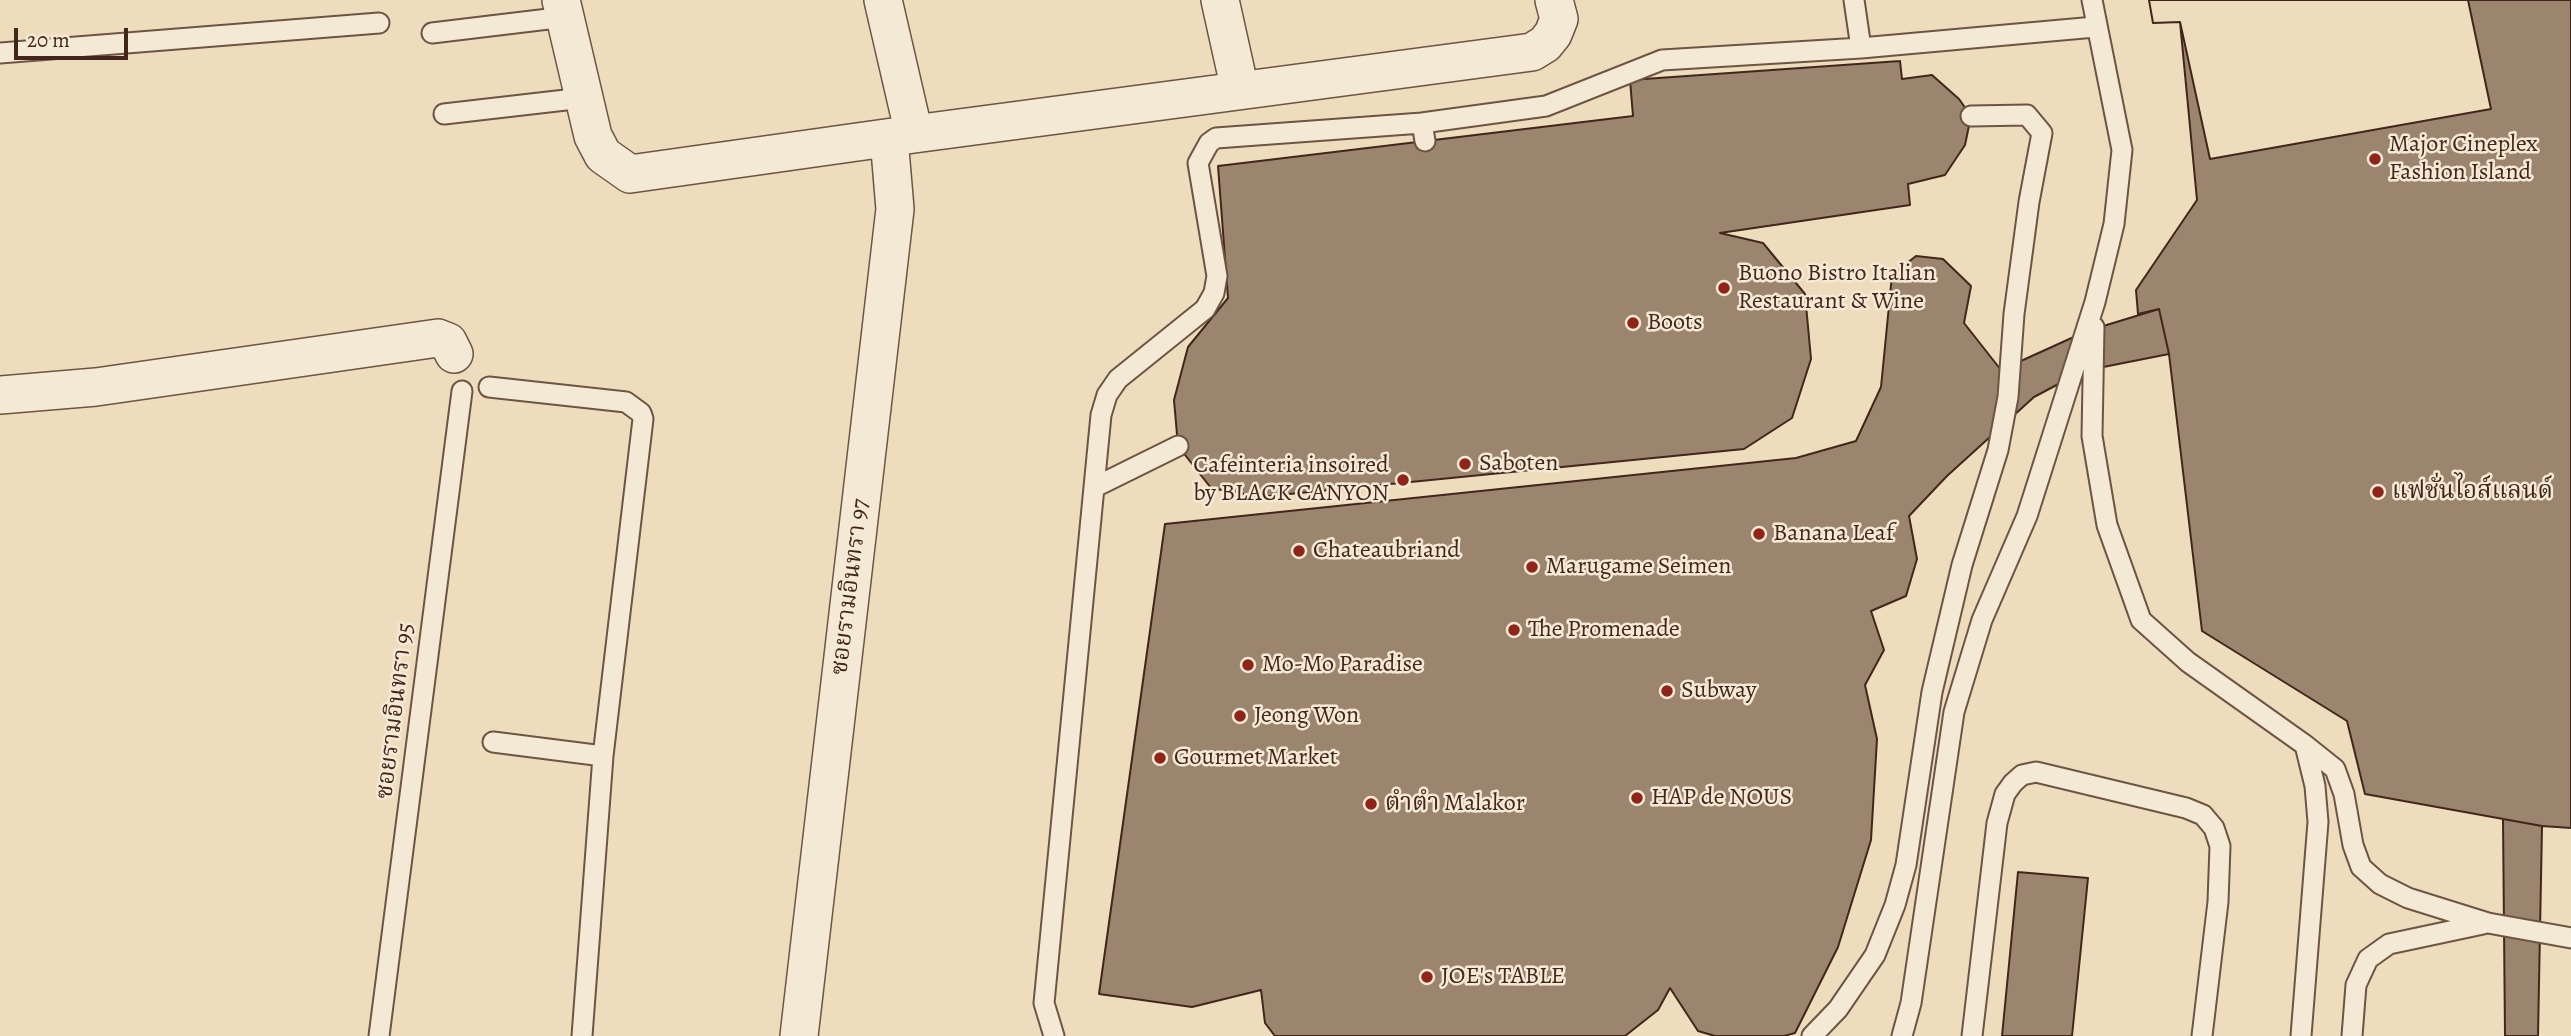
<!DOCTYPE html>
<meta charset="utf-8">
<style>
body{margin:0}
#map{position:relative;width:2571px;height:1036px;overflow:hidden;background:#edddbd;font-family:Alegreya,serif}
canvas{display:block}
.scale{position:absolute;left:14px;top:28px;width:114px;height:32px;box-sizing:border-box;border:4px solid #42261b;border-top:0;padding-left:9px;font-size:21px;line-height:24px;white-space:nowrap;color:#42261b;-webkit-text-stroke:5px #f3e9d4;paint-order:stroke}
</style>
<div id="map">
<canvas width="2571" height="1036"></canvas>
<div class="scale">20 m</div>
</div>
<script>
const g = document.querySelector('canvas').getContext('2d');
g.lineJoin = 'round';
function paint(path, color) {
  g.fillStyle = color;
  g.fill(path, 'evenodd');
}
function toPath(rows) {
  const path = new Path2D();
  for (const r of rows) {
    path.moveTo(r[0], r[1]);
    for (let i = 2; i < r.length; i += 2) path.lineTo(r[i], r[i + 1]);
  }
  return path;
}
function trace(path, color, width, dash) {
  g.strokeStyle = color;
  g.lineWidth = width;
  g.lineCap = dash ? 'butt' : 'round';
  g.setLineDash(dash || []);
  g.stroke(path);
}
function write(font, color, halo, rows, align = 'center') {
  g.font = font + ' Alegreya,"Noto Serif Thai",serif';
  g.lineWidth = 5;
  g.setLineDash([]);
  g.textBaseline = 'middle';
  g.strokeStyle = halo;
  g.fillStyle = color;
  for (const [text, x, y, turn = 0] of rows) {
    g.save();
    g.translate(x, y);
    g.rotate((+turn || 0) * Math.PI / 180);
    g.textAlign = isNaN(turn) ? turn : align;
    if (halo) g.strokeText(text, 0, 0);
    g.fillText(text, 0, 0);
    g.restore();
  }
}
const building = toPath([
 [2149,0,2571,0,2571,828,2542,826,2365,794,2347,721,2202,631,2169,354,2159,309,2138,314,2136,290,2197,200,2180,22,2153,23,2149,0],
 [2149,0,2468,0,2491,109,2210,159,2180,22,2153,23,2149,0],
 [1900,61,1902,79,1932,75,1959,99,1971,116,1965,145,1945,175,1908,184,1910,205,1720,233,1763,243,1805,294,1811,359,1792,418,1744,449,1259,497,1211,488,1178,446,1174,400,1188,347,1228,298,1218,166,1633,116,1630,80,1900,61],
 [1916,256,1943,259,1971,286,1964,323,2001,370,2087,331,2159,309,2169,354,2083,371,2034,397,1947,476,1909,516,1917,559,1906,596,1871,611,1884,650,1865,685,1877,739,1871,840,1838,947,1795,1033,1784,1036,1715,1036,1698,1031,1670,988,1658,1010,1625,1036,1275,1036,1265,1023,1261,990,1192,1007,1099,994,1165,524,1796,458,1856,441,1881,387,1892,275,1916,256],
 [2503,819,2542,826,2538,1036,2505,1036,2503,819],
 [2018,872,2088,878,2072,1036,2002,1036,2018,872]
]);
const service = toPath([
 [1854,0,1861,48],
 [432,33,565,17],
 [0,53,379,23],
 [444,114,583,98],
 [1422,123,1425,141],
 [2094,327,2092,436,2107,525,2141,620,2188,662,2305,745,2315,786,2318,822,2301,1036],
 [489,387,626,402,641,413,643,419,603,756,582,1036],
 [1095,487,1178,446],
 [493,742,603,756],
 [2305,745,2335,769,2344,794,2353,845,2361,867,2380,884,2408,898,2488,923,2571,938],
 [379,1036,462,391],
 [1054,1036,1044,1003,1101,415,1107,395,1118,379,1205,309,1214,293,1217,276,1198,163,1209,143,1216,138,1422,123,1546,106,1662,60,1861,48,2095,27],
 [1812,1036,1838,1009,1875,955,1895,905,1906,865,1932,692,1962,565,1998,450,2008,397,2014,314,2029,202,2042,133,2027,115,1971,116],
 [1902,1036,1911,1003,1954,712,1982,620,2027,516,2095,302,2114,224,2122,150,2092,0],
 [1972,1036,1997,823,2005,794,2013,783,2022,775,2036,772,2186,808,2203,815,2214,828,2220,846,2218,902,2202,1036],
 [2352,1036,2356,985,2368,959,2389,944,2483,924]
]);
const minor = toPath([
 [561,0,593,136,603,155,630,174,914,134,883,0],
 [1220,0,1240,90],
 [914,134,1532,52,1545,44,1553,34,1559,19,1554,0],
 [0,395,96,387,438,338,448,342,454,354],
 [799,1036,895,209,889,138]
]);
const markers = [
 [2375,159,7,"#8f2418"],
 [1724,288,7,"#8f2418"],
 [1633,323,7,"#8f2418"],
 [1465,464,7,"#8f2418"],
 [1403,480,7,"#8f2418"],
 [2378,492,7,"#8f2418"],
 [1759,534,7,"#8f2418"],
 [1299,551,7,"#8f2418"],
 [1532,567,7,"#8f2418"],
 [1514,630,7,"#8f2418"],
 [1248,665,7,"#8f2418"],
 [1667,691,7,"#8f2418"],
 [1240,716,7,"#8f2418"],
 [1160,758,7,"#8f2418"],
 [1637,798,7,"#8f2418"],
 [1371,804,7,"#8f2418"],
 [1427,977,7,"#8f2418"]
];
const poiNames = [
 ["Major Cineplex",2389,145],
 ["Fashion Island",2389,173],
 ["Buono Bistro Italian",1738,274],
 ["Restaurant & Wine",1738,302],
 ["Boots",1647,323],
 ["Saboten",1479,464],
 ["Cafeinteria insoired",1389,466,"right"],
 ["by BLACK CANYON",1389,494,"right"],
 ["แฟชั่นไอส์แลนด์",2392,492],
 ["Banana Leaf",1773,534],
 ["Chateaubriand",1313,551],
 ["Marugame Seimen",1546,567],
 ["The Promenade",1528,630],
 ["Mo-Mo Paradise",1262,665],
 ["Subway",1681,691],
 ["Jeong Won",1254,716],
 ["Gourmet Market",1174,758],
 ["HAP de NOUS",1651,798],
 ["ตำตำ Malakor",1385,804],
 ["JOE's TABLE",1441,977]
];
const streetNames = [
 ["ซอยรามอินทรา 97",851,587,-83],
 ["ซอยรามอินทรา 95",396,711,-83]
];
paint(building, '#9b856f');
trace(building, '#42261b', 2);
trace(service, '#6d5444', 23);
trace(minor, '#6d5444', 40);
trace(service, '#f3e9d4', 19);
trace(minor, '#f3e9d4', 37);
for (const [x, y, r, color] of markers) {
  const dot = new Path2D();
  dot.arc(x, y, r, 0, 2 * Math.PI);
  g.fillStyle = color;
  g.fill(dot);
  trace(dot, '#f3e9d4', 2.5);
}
write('24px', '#42261b', '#f3e9d4', poiNames, 'left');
write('24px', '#42261b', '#f3e9d4', streetNames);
</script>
